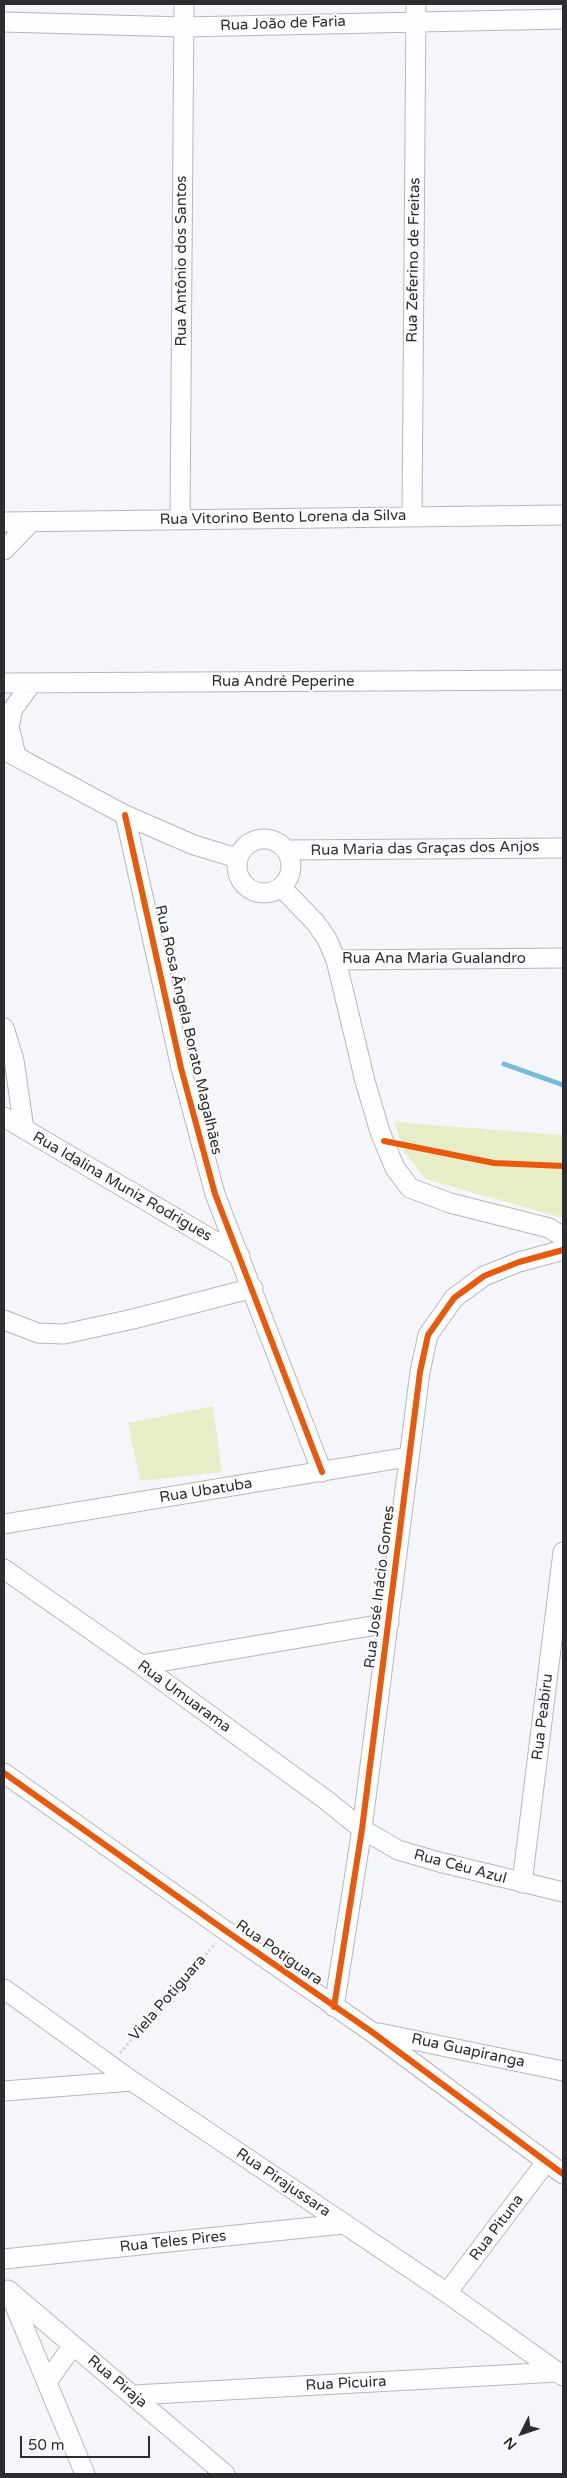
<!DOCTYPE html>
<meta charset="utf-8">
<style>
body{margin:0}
#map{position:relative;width:567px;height:2478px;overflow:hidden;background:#f4f6fc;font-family:"Varela Round",sans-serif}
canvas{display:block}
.frame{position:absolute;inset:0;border:5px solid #2c2d31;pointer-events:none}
.north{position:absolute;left:497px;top:2408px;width:50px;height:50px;-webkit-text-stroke:4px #fff;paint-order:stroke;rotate:229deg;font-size:14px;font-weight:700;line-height:20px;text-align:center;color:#2c2d31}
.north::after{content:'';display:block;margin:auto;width:18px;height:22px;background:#2c2d31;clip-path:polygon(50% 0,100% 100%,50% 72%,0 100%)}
.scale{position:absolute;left:20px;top:2436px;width:130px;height:22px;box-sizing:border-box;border:2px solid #2c2d31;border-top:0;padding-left:6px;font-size:15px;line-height:18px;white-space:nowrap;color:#2c2d31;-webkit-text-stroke:4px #fff;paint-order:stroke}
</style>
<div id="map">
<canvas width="567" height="2478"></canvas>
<div class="frame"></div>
<div class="north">N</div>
<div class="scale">50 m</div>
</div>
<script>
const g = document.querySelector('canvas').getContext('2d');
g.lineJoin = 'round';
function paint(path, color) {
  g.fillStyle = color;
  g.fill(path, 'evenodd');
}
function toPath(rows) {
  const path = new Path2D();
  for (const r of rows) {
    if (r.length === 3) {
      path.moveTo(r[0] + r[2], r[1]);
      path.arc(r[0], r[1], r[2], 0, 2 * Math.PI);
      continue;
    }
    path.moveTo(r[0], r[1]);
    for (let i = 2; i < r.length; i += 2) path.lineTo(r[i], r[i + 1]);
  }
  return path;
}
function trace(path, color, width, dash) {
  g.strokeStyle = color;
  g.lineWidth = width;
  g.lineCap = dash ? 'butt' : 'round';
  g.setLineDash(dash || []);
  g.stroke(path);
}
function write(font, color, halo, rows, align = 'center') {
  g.font = font + ' "Varela Round",sans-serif';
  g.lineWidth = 4;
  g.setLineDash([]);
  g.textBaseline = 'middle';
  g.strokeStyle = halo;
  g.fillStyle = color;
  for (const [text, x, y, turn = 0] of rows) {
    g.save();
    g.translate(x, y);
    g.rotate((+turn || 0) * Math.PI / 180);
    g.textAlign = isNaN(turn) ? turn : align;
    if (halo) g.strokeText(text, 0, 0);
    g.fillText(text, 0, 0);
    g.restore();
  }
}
const green = toPath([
 [394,1122,563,1135,563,1218,425,1179,405,1152],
 [213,1406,222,1472,140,1481,128,1423]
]);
const stream = toPath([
 [504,1064,563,1085]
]);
const path = toPath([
 [120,2053,216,1943]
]);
const street = toPath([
 [4,22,184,27,563,19],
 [412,517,416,4],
 [180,519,184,4],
 [4,522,563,515],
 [4,550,31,522],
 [4,683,563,680],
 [4,750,125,815,194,845,237,858],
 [16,756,9,726,13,709,31,684],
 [125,815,181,1068,215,1194,322,1472],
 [264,866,27],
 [287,850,563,848],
 [281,887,315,922,327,939,336,960,365,1081,380,1132,395,1168,410,1188,450,1203,549,1228,563,1237],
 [336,960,563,958],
 [4,1028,14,1060,24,1129],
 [4,1117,240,1256],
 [4,1320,38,1333,64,1334,133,1319,253,1288],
 [4,1524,408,1457],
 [4,1569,141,1665,326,1800,362,1829,398,1850,439,1862,563,1892],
 [141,1665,389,1623],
 [4,1773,226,1931,372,2032,563,2174],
 [522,1883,563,1552],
 [4,1989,132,2081,447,2293,563,2376],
 [334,2007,362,1829,420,1372,428,1335,454,1298,484,1276,519,1262,563,1250],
 [379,2033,563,2071],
 [4,2091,132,2081],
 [4,2259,343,2224],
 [8,2290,225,2474],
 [447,2293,546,2162],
 [10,2294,85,2474],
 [47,2382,73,2345],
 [134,2395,558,2372]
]);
const cycleway = toPath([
 [125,815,181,1068,215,1194,322,1472],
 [384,1141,494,1163,563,1166],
 [4,1773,226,1931,372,2032,563,2174],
 [334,2007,362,1829,420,1372,428,1335,454,1298,484,1276,519,1262,563,1250]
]);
const streetNames = [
 ["Rua João de Faria",283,24,-2],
 ["Rua Zeferino de Freitas",414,260,-89],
 ["Rua Antônio dos Santos",182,261,-90],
 ["Rua Vitorino Bento Lorena da Silva",283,518,-1],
 ["Rua André Peperine",283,682],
 ["Rua Maria das Graças dos Anjos",425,849,-1],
 ["Rua Ana Maria Gualandro",434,959],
 ["Rua Rosa Ângela Borato Magalhães",188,1030,77],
 ["Rua Idalina Muniz Rodrigues",122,1187,30],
 ["Rua Ubatuba",206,1491,-9],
 ["Rua José Inácio Gomes",380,1587,-83],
 ["Rua Umuarama",184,1697,36],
 ["Rua Peabiru",543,1717,-83],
 ["Rua Céu Azul",460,1867,15],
 ["Rua Potiguara",279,1953,35],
 ["Viela Potiguara",168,1998,-49],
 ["Rua Guapiranga",468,2051,12],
 ["Rua Pirajussara",283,2183,34],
 ["Rua Pituna",497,2228,-53],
 ["Rua Teles Pires",173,2242,-6],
 ["Rua Piraja",117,2382,40],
 ["Rua Picuira",346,2384,-3]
];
paint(green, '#e8edc8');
trace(stream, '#76bbda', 5);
trace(street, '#b6b7bc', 21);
trace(path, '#d9d9db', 3, [2.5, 2.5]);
trace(street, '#fdfeff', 19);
trace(cycleway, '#e8590c', 6);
write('15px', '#2c2d31', '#fff', streetNames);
</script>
